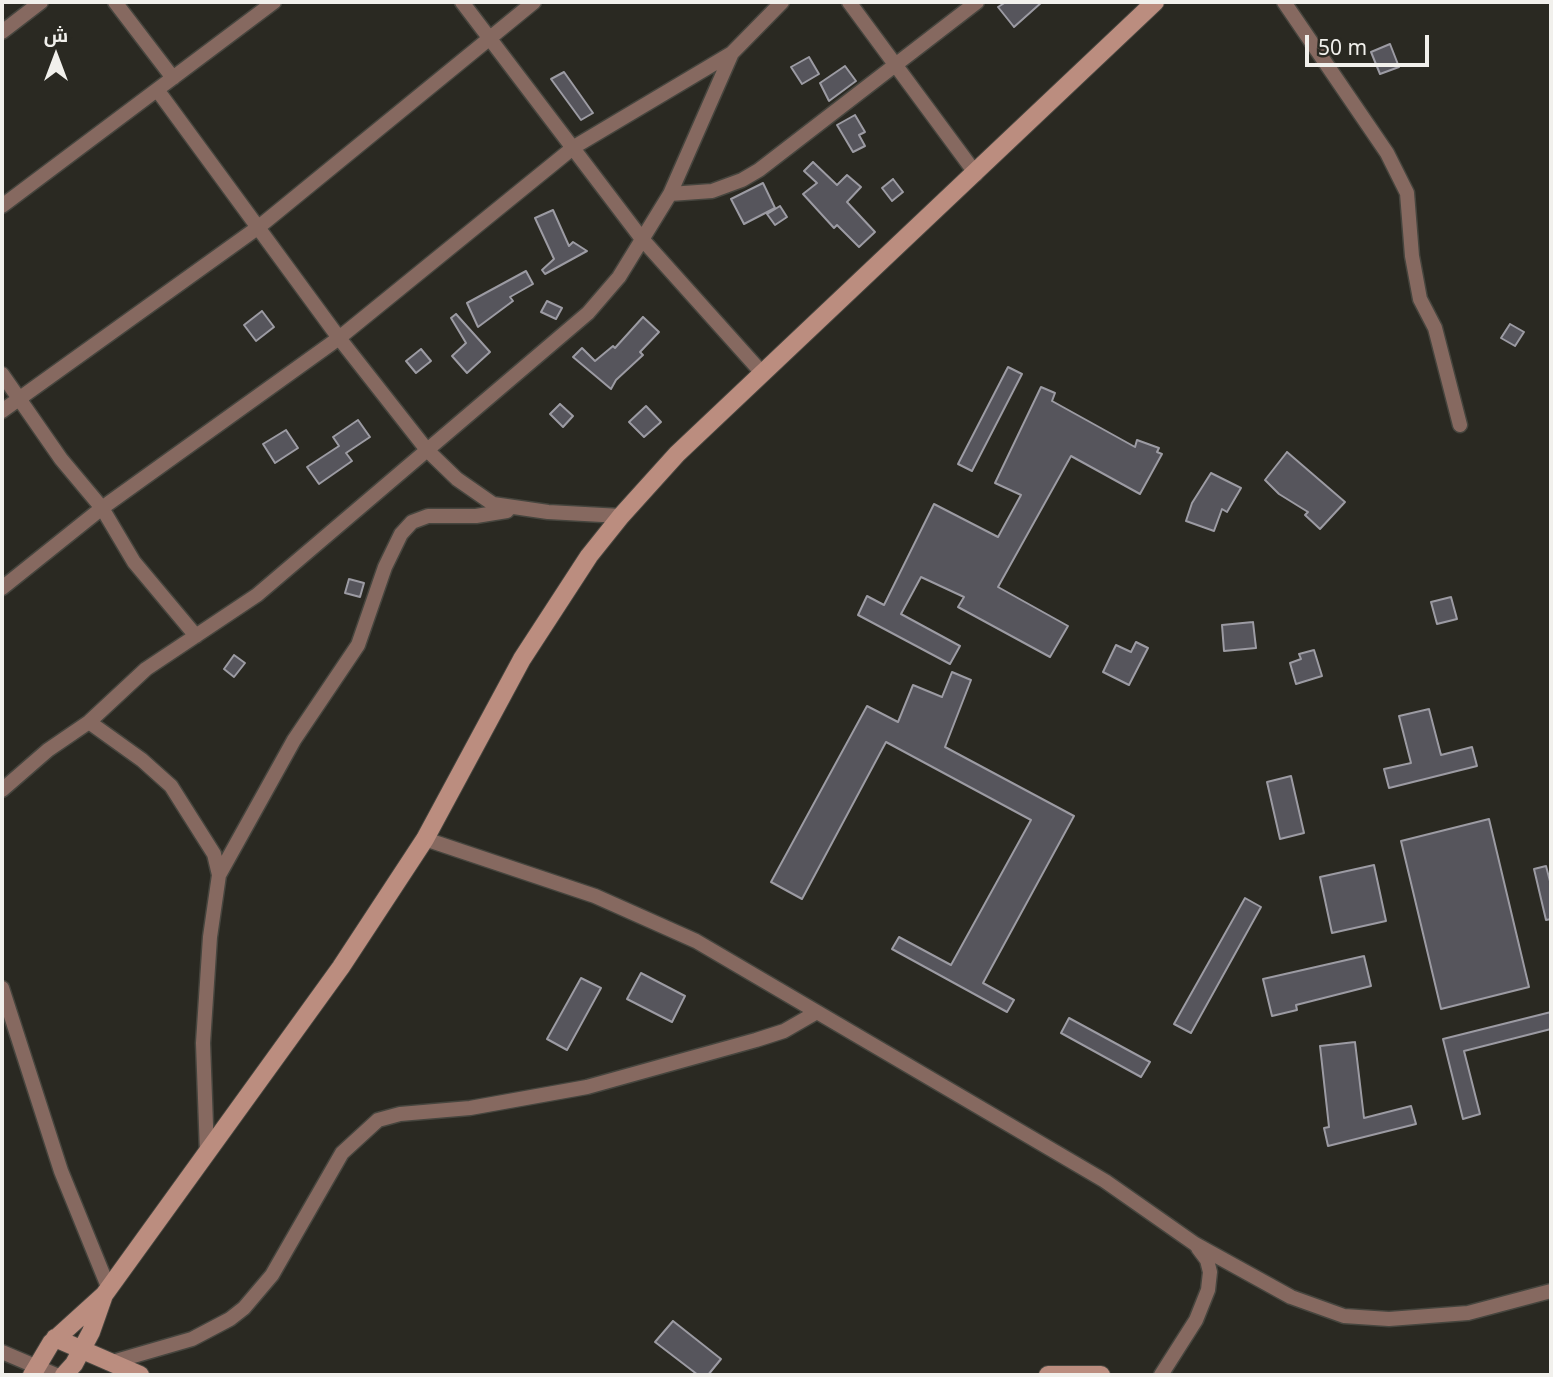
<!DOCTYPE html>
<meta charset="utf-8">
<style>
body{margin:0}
#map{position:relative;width:1553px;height:1377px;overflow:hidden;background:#2a2922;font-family:"Noto Sans",Cairo,sans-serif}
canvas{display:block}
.frame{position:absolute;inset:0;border:4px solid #f1f0ec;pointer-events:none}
.north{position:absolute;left:21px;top:21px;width:70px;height:70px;-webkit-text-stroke:5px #2a2922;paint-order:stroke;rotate:0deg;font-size:19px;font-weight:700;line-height:28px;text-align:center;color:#f1f0ec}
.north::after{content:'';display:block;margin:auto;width:24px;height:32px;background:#f1f0ec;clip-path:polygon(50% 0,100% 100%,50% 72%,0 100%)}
.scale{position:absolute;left:1305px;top:35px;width:124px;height:32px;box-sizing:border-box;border:4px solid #f1f0ec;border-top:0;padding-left:9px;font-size:21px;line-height:24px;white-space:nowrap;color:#f1f0ec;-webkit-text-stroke:5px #2a2922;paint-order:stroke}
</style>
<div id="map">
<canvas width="1553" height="1377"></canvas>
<div class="frame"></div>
<div class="north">ش</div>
<div class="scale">50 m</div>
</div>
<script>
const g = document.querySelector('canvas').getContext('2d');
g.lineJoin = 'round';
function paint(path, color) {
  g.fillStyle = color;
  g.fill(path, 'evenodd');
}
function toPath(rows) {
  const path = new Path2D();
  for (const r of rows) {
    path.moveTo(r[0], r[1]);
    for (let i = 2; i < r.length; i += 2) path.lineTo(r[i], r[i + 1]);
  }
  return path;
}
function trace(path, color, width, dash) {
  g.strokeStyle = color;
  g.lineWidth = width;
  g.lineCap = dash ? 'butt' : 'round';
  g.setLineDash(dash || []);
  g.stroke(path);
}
const building = toPath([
 [1006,2,1042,2,1014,27,998,7,1006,2],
 [1390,44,1399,67,1380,74,1371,52,1390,44],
 [809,57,819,74,802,84,791,67,809,57],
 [845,66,856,81,829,101,820,83,845,66],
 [564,72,593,113,581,120,551,79,564,72],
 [855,115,865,132,859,135,865,146,853,152,837,125,855,115],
 [813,162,837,185,847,175,861,187,847,202,875,232,859,247,837,225,834,228,803,194,817,183,804,171,813,162],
 [893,179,903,192,892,201,882,188,893,179],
 [763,183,775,208,744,224,731,199,763,183],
 [780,206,787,217,775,225,767,214,780,206],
 [553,210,569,246,573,242,587,251,545,274,542,270,554,259,535,218,553,210],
 [526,271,533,284,510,297,513,301,478,327,467,303,526,271],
 [547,301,562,308,556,319,541,312,547,301],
 [262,311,274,327,256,341,244,325,262,311],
 [456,314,490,352,467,373,452,356,466,343,451,318,456,314],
 [643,317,659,332,640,352,643,355,616,380,611,389,573,357,582,348,595,361,613,346,615,348,643,317],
 [1510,324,1524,332,1515,346,1501,338,1510,324],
 [421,349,431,361,416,373,406,361,421,349],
 [1008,367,1022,374,972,471,958,464,1008,367],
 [1041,387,1055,393,1052,401,1135,447,1137,440,1159,448,1157,452,1162,454,1140,494,1071,456,998,587,1068,626,1050,657,958,607,964,597,921,577,901,614,960,646,950,664,858,615,867,596,884,605,934,504,998,537,1021,495,995,483,1041,387],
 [560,404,573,416,563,427,550,414,560,404],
 [646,406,661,422,644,437,629,422,646,406],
 [358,420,370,437,346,453,352,461,319,484,307,467,339,446,333,437,358,420],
 [286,430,298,448,275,463,263,444,286,430],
 [1287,452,1345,502,1320,529,1305,515,1308,512,1279,494,1265,480,1287,452],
 [1211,473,1241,488,1227,512,1222,509,1214,531,1186,521,1192,503,1211,473],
 [349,579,364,583,360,597,345,593,349,579],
 [1451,597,1457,619,1437,624,1431,602,1451,597],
 [1253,622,1256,648,1224,651,1222,625,1253,622],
 [1136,642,1148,648,1129,685,1103,672,1116,645,1131,652,1136,642],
 [1314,650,1322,676,1296,684,1290,663,1301,659,1299,654,1314,650],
 [234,655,245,663,234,677,224,669,234,655],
 [952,672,971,680,945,747,1074,816,983,983,1014,1000,1007,1012,892,949,899,937,951,965,1031,820,886,742,802,899,771,882,867,706,898,722,913,685,942,697,952,672],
 [1429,709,1441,755,1472,747,1477,766,1389,788,1384,769,1411,763,1399,716,1429,709],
 [1291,776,1304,833,1280,839,1267,782,1291,776],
 [1489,819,1529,987,1441,1009,1401,841,1489,819],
 [1374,865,1386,921,1332,933,1320,877,1374,865],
 [1546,866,1551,885,1551,919,1546,920,1534,869,1546,866],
 [1245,898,1261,907,1191,1033,1174,1024,1245,898],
 [1364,956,1371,986,1296,1005,1297,1010,1272,1016,1263,979,1364,956],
 [641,973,685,996,672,1022,627,999,641,973],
 [581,978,601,988,567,1050,547,1039,581,978],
 [1551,1012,1551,1029,1464,1051,1480,1114,1463,1119,1443,1039,1551,1012],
 [1069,1018,1150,1062,1141,1077,1061,1033,1069,1018],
 [1355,1042,1364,1118,1411,1106,1416,1124,1328,1146,1324,1128,1329,1127,1320,1046,1355,1042],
 [673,1321,721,1359,708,1375,698,1375,655,1342,673,1321]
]);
const street = toPath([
 [115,2,173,78],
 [462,2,642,239,763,374],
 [849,2,976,174],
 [1284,2,1387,153,1407,193,1412,256,1420,299,1435,328,1460,425],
 [2,32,41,2],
 [158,91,339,338,427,450,457,479,493,504,548,512,621,516],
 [670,194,712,191,742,180,759,170,977,2],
 [2,206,274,2],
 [2,374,61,459,102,508,134,562,196,636],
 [2,411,260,226,534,2],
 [2,588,102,508,339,338,574,147,732,53],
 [89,722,142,760,171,786,214,854,219,875,210,937,203,1043,207,1153],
 [2,790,48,750,89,722,146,669,257,595,588,313,619,277,670,194,732,53,782,2],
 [425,839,595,896,696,941,1105,1181,1195,1244,1291,1297,1344,1316,1389,1319,1468,1313,1551,1291],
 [219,875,294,740,358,645,385,567,401,534,412,522,428,516,476,516,507,511],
 [2,988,61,1171,109,1289],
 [2,1352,56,1375],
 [109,1363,192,1339,230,1319,244,1308,272,1275,342,1153,378,1120,400,1114,470,1108,587,1087,756,1040,784,1031,817,1012],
 [1161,1375,1196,1320,1208,1290,1210,1272,1207,1260,1198,1248]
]);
const secondary = toPath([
 [55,1338,140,1375],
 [32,1375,51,1343,104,1295,341,967,425,839,522,659,589,556,621,516,677,454,1155,2],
 [64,1375,74,1364,91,1332,104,1295],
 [1048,1375,1101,1375]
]);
paint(building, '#56555c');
trace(building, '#9c9ba3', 2);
trace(street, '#46453e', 17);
trace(secondary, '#46453e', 20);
trace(street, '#866960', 14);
trace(secondary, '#bb8d7f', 18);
</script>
